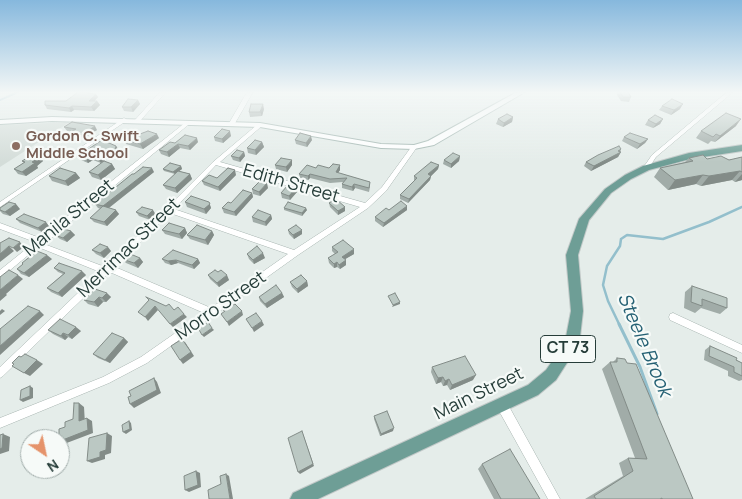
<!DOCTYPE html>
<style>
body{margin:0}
#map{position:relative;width:742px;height:499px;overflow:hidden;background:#e5edea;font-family:Manrope,sans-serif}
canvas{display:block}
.north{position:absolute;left:20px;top:429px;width:50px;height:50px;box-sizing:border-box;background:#f6faf8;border:1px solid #a3aeac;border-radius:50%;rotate:146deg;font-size:14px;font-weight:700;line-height:20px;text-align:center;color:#263d39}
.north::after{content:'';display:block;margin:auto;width:18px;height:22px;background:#e5936b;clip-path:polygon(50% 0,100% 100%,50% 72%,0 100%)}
</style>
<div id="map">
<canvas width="742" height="499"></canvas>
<div class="north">N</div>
</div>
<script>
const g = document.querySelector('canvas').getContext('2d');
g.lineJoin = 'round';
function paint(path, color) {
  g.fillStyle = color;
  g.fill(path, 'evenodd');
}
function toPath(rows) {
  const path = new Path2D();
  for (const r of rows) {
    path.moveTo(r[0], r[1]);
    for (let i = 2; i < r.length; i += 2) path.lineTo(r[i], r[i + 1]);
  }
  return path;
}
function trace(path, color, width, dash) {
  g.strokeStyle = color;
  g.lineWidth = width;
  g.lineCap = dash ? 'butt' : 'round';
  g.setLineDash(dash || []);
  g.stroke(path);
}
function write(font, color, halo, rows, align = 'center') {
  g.font = font + ' Manrope,sans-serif';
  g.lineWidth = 4.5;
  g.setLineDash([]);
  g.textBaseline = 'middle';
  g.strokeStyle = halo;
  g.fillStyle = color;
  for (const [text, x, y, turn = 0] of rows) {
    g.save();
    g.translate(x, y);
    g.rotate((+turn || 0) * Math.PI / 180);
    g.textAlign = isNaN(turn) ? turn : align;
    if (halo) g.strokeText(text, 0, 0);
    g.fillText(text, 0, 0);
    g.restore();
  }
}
const built = toPath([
 [70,122,0,167,0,125]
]);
const streamFar2 = toPath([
 [0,100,18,92]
]);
const streamFar1 = toPath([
 [620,326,608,301,603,285,607,266,620,246,621,239,627,235,663,239,709,222,742,207]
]);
const stream = toPath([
 [619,324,640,367,657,414]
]);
const street = toPath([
 [160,92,166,92,139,122,135,122,135,120,160,92],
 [247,92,253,92,234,125,233,126,229,126,228,125,247,92],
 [727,92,733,92,656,157,648,169,644,169,643,168,652,155,727,92],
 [124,118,127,120,126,121,0,207,0,202,124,118],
 [186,122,189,124,188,125,44,244,105,267,167,208,213,162,258,124,262,124,263,125,220,162,365,203,382,187,412,146,416,146,417,147,386,191,368,208,298,255,147,363,109,383,0,428,0,418,103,377,141,357,204,313,112,273,109,273,3,376,0,378,0,367,100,272,38,247,3,276,0,277,0,270,35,242,0,229,0,223,40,238,186,122],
 [216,165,360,207,294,250,174,209,216,165],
 [170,213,288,254,211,308,115,267,170,213],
 [673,313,742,345,742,353,670,320,669,317,670,314,673,313],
 [502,400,506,401,560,499,548,499,498,409,497,405,498,401,502,400]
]);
const secondary = toPath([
 [517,92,525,92,434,145,414,149,381,148,260,127,52,121,0,124,0,120,52,117,260,123,381,144,414,145,428,141,517,92]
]);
const primary = toPath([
 [742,145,742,151,690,159,649,170,631,179,611,193,589,220,578,255,583,311,580,337,572,355,556,380,538,395,318,499,290,499,293,493,528,385,546,370,562,347,566,337,571,311,566,255,579,219,605,189,625,175,643,166,689,153,742,145]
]);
const wall = toPath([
 [618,92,628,92,631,97,629,102,621,101,617,95],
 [96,94,98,97,94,101,97,101,100,105,94,111,74,110,71,112,47,109,45,105,66,101],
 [138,100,140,104,133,112,124,111,122,107],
 [662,106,680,109,671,115,659,110],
 [264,109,262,116,250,117,249,112],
 [513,117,512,122,503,127,496,124,498,119],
 [663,119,660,124,653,128,645,125,648,120],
 [736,126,715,142,711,141,708,144,696,138,701,131],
 [64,127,97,130,84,138,74,135,72,132,67,131],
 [231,136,223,143,215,141,214,137],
 [624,137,648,139,645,143,637,149,622,141],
 [159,138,143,149,126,144,124,140],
 [295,140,312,140,307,147,296,144],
 [198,142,190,150,180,148,169,157,161,154,159,150,175,143],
 [262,142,264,147,256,155,248,153,247,148],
 [116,146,118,149,117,154,112,155,101,163,93,160,88,163,81,160,78,156],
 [621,149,620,152,621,152,618,157,591,171,584,166,586,162],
 [244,152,245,156,240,162,233,160,231,156],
 [460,156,459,161,451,168,443,164,444,160],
 [742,157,742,180,735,182,732,180,701,186,696,184,668,190,654,177,660,168,685,162,689,158,729,160],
 [22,161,43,161,37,166,38,168,26,176,18,174,14,169,24,163],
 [112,164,115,169,101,180,92,177,89,172],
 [275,165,292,165,287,172,276,169],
 [340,165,340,170,338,173,370,182,370,187,369,192,355,188,353,191,342,188,342,184,343,182,330,183,310,178,308,180,300,178,299,174,316,168,329,168],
 [439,165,438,169,431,176,430,180,408,203,400,199,400,195,414,181,414,176],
 [181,166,182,169,179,171,190,174,192,179,177,193,166,189,163,185,175,174,164,171,163,169],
 [154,172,109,208,119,214,107,226,94,222,90,218,101,209,98,208,95,204,134,174],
 [76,173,80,178,68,186,52,181,49,176],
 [236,175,220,191,204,185,202,181],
 [268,188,260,196,253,194,252,189],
 [297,192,290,200,282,198,281,193],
 [252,193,253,197,236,216,224,213,222,208,231,203],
 [185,202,209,202,211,208,206,214,187,207],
 [329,203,345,207,345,211,338,215,330,207],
 [407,206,407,210,383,227,375,221,375,217,389,210],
 [0,208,20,209,10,216,3,214,0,211],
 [284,208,307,210,302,216,284,210],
 [136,212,156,215,150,220,139,216],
 [271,215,272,219,266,226,253,222,252,217],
 [16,219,49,226,42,232,20,223],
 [185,228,187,233,182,239,165,234,162,230],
 [288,230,302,234,294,239,289,234],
 [71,231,75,235,67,242,60,239,55,235],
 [212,231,214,235,208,245,190,239,187,235],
 [332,247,354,254,345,259,346,265,340,269,337,267,334,268,329,263,328,258,335,254,332,251],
 [92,250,111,251,104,258,96,254],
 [247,254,265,258,254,264,249,259],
 [140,258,143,262,138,268,126,263,122,259],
 [52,259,29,277,21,274,17,269,23,264],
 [162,259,198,259,200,263,194,269,178,263,171,265,165,263],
 [54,268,86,275,62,297,51,292,47,288,63,274,58,272],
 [218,272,229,280,219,287,210,279,208,275],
 [307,281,308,286,298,293,292,287,290,282],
 [692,286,727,308,720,314,701,308,695,313,684,308,685,292],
 [95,289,111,297,106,302,103,302,98,307,88,304,84,300],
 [282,293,284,297,267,308,260,301,259,297],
 [48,330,81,331,72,339,68,337,65,340,53,334],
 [124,338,128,342,110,363,98,358,93,354],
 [710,346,742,363,742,380,739,381,728,376,728,371,704,360,705,350],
 [617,358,693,499,585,499,623,476,619,463,628,458,635,458,602,369,610,362,613,362],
 [432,367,473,380,450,390,447,385,443,386,441,382,436,384,431,372],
 [374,416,393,431,380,436,374,419],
 [482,464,540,499,494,499,478,469]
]);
const shadedWall = toPath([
 [96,94,98,97,91,105,89,101],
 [138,100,140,104,133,112,131,107],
 [97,101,100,105,94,111,91,107],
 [263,104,264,109,262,116,260,112],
 [683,104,680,109,671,115,674,110],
 [72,106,74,110,71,112,69,108],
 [513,117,512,122,503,127,504,123],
 [663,119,660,124,653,128,656,124],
 [741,119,736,126,715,142,720,136],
 [95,126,97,130,84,138,82,135],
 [230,131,231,136,223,143,222,139],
 [157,134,159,138,143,149,140,144],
 [311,136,312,140,307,147,306,143],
 [197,138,198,142,190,150,188,146],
 [648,139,645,143,637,149,640,144],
 [262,142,264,147,256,155,255,150],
 [178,144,180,148,169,157,167,152],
 [116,146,118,149,117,154,112,155,101,163,98,159],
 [621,149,619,153,621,152,618,157,591,171,594,166],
 [244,152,245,156,240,162,239,158],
 [90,156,93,160,88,163,86,159],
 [460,156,459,161,451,168,451,164],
 [40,157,43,161,37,166,38,168,26,176,22,172,32,162],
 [292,160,292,165,287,172,286,167],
 [112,164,115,169,101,180,98,175],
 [340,165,340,170,336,176,336,172],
 [439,165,438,169,431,176,430,180,408,203,409,199,428,174],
 [181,166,182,169,175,174,173,172],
 [152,168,154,172,106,210,103,206],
 [235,170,236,175,220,191,218,187],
 [740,171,732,180,701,186,709,176],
 [76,173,80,178,68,186,65,181],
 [190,174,192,179,177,193,175,188],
 [310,174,310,178,308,180,308,176],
 [742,174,742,180,735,182],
 [703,175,696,184,668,190,675,180],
 [267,183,268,188,260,196,259,192],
 [354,184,355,188,353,191,352,187],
 [296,188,297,192,290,200,289,196],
 [252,193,253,197,236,216,234,212],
 [209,202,211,208,206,214,204,209],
 [16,204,20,209,10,216,5,212],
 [407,206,407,210,383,227,384,223],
 [345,207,345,211,338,215,338,211],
 [306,208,307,210,302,216,302,213],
 [116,210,119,214,107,226,104,222],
 [153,210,156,215,150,220,147,216],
 [271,215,272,219,266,226,265,222],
 [46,222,49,226,42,232,38,228],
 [185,228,187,233,182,239,179,234],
 [302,230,302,234,294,239,293,235],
 [71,231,75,235,67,242,63,238],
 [212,231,214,235,208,245,205,240],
 [20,242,24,247,17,252,13,248],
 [9,246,14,251,0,262,0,254],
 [108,247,111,251,104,258,100,253],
 [354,249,354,254,342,261,342,257],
 [263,253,265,258,254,264,253,260],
 [47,255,52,259,29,277,24,273],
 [140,258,143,262,138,268,134,263],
 [198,259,200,263,194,269,192,265],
 [176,260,178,263,171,265,168,261],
 [346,260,346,265,340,269,339,265],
 [337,262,337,267,334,268,334,264],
 [82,271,86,275,62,297,58,293],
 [18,275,23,279,6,294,7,295,0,301,0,290],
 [227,275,229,280,219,287,217,283],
 [307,281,308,286,298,293,297,289],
 [107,293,111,297,106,302,102,298],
 [282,293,284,297,267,308,265,304],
 [99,297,103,302,98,307,94,302],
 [400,302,400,304,392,307,393,305],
 [155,306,158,310,148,321,145,317],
 [2,309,5,311,0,315,0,311],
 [40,311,44,315,0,355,0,346],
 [242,311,243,315,229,326,227,322],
 [184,314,187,317,173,327,170,324],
 [262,321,264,325,254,332,252,328],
 [76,327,81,331,72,339,68,335],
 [212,328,214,330,204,337,202,335],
 [63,333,68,337,65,340,61,336],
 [124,338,128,342,110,363,105,360],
 [185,342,194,356,183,364,180,360],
 [37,360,43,364,30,376,24,373],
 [476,375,473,380,450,390,452,385],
 [443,377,441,382,436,384,438,378],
 [154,378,157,382,161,393,134,408,130,404],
 [449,379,447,385,443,386,445,381],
 [30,386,33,388,33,398,23,402,20,400],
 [79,403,84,407,85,424,79,421],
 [87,418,92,421,93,433,64,444,60,443,60,441],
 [129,421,131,423,132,430,126,434,123,432],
 [394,428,393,431,380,436,381,434],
 [107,433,112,436,111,453,105,455,105,459,92,463,87,461,100,452],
 [3,434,10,437,9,451,0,454,0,449],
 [303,434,314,466,300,474,298,472],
 [196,471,200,473,201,487,189,492,185,490],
 [226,474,229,476,233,499,230,499]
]);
const building = toPath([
 [78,92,96,94,89,101,97,101,91,107,72,106,69,108,45,105,45,101,66,101,78,92],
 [620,92,628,92,631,97,623,97,620,92],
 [128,99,138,100,131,107,122,107,128,99],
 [672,99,683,104,674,110,662,106,672,99],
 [251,104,263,104,260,112,249,112,251,104],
 [726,113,741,119,720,136,716,134,713,137,701,131,726,113],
 [507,114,513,117,504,123,498,119,507,114],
 [655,115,663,119,656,124,648,120,655,115],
 [72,122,95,126,82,135,72,131,76,129,64,127,72,122],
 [222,129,230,131,222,139,214,137,222,129],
 [148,131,157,134,140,144,124,140,148,131],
 [300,133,311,136,306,143,295,140,300,133],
 [630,133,648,139,640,144,624,137,630,133],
 [185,135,197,138,188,146,178,144,167,152,159,150,170,142,175,143,185,135],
 [102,140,116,146,115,150,109,151,98,159,90,156,86,159,78,156,102,140],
 [255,140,262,142,255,150,247,148,255,140],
 [619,146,621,149,618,151,621,152,594,166,586,162,598,155,619,146],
 [237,150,244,152,239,158,231,156,237,150],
 [453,153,460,156,451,164,444,160,453,153],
 [32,155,40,157,32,162,35,163,22,172,14,169,25,162,22,161,32,155],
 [703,155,707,159,721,156,729,160,742,157,742,172,740,171,709,176,703,175,675,180,660,168,693,161,689,158,703,155],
 [281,158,292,160,286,167,275,165,281,158],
 [104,161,112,164,98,175,89,172,104,161],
 [431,162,439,165,428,174,431,176,409,199,400,195,417,178,414,176,431,162],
 [170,163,181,166,173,172,163,169,170,163],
 [333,164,340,165,336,172,370,182,369,188,354,184,352,187,342,184,347,178,330,179,310,174,308,176,299,174,307,165,316,168,318,165,329,168,333,164],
 [143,167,152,168,103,206,95,204,132,174,134,174,143,167],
 [60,168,76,173,65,181,49,176,60,168],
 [228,168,235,170,218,187,202,181,209,175,217,178,228,168],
 [178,171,190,174,175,188,163,185,178,171],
 [260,181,267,183,259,192,252,189,260,181],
 [288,185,296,188,289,196,281,193,288,185],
 [243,190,252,193,234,212,222,208,228,202,231,203,243,190],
 [191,196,209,202,210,204,204,209,185,202,191,196],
 [336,199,345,207,338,211,329,203,336,199],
 [401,201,407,206,384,223,375,217,386,208,389,210,401,201],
 [9,202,16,204,5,212,0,210,0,208,9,202],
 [288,202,306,208,302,213,284,208,288,202],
 [103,206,116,210,104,222,90,218,103,206],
 [142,207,153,210,147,216,136,212,142,207],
 [258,210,271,215,265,222,252,217,258,210],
 [24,214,46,222,38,228,16,219,24,214],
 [169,223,185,228,179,234,162,230,169,223],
 [197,225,212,231,205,240,187,235,197,225],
 [296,225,302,230,293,235,288,230,296,225],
 [60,228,71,231,63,238,55,235,56,231,60,228],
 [9,238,20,242,13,248,9,246,0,254,0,243,9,238],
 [343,240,354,249,342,257,346,260,339,265,337,262,334,264,328,258,338,252,332,247,343,240],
 [100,244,108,247,100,253,92,250,100,244],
 [257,246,263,253,253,260,247,254,257,246],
 [173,250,198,259,192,265,176,260,168,261,162,259,173,250],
 [37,251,47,255,24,273,17,269,23,264,22,263,37,251],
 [128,253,140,258,134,263,122,259,128,253],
 [59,263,82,271,58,293,47,288,65,273,54,268,59,263],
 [9,270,18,275,0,290,0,277,9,270],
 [215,270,218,272,221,270,227,275,217,283,208,275,215,270],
 [301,275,307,281,297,289,290,282,301,275],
 [276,285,282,293,265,304,259,297,276,285],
 [692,286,727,298,727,308,702,299,702,306,691,302,692,286],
 [95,289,107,293,102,298,99,297,94,302,84,300,95,289],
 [395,293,400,302,393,305,388,296,395,293],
 [146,297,166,306,169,304,174,310,178,307,184,314,170,324,155,306,145,317,138,312,149,300,146,297],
 [235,304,242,311,227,322,221,314,225,311,223,310,235,304],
 [28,306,40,311,0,346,0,329,28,306],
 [256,313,262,321,252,328,246,319,256,313],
 [60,319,76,327,68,335,63,333,61,336,48,330,60,319],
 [208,322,212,328,202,335,198,328,208,322],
 [112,333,124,338,105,360,93,354,112,333],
 [182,339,191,352,180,360,171,346,182,339],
 [710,346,737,358,736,360,742,363,742,376,734,372,734,367,709,356,710,346],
 [25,354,37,360,24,373,12,366,14,364,12,363,19,356,21,357,25,354],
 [465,356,476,375,452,385,449,379,445,381,443,377,438,378,432,367,465,356],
 [617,358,625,359,627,363,636,364,693,499,662,499,662,498,660,499,596,499,594,496,633,471,628,458,647,459,610,362,617,362,617,358],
 [154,378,157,390,130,404,128,397,131,396,129,391,154,378],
 [30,386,30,396,20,400,21,390,30,386],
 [74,403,79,403,79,421,87,418,88,430,60,441,60,439,59,439,59,429,65,427,65,422,73,419,74,403],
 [387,411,394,428,381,434,374,416,387,411],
 [129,421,130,429,123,432,122,425,129,421],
 [302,431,313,464,298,472,288,438,302,431],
 [107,433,106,450,100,452,100,457,87,461,89,438,107,433],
 [3,434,2,448,0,449,0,435,3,434],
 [510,449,540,499,501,499,482,464,510,449],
 [196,471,198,485,185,490,184,476,196,471],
 [226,474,230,499,209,499,208,490,221,484,220,476,226,474]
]);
const markers = [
 [16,146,5,"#8d6e63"]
];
const farEducationnames = [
 ["Gordon C. Swift",26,137],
 ["Middle School",26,154]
];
const shields = [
 [568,349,55]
];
const shieldNames = [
 ["CT 73",568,349]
];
const streetNames = [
 ["Edith Street",291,184,16],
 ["Manila Street",69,218,-39],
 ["Merrimac Street",129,248,-44],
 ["Morro Street",221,306,-35],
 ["Main Street",479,394,-26]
];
const waterNames = [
 ["Steele Brook",644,345,67]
];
paint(built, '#d4ddd9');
trace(streamFar2, '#93bfcc', 2);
trace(streamFar1, '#93bfcc', 2.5);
trace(stream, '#93bfcc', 3);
trace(street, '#a8b5b1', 1);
trace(secondary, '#a5b8b3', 2);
trace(primary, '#c2c9c8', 2);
paint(street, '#fff');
paint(secondary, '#fff');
paint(primary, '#6e9e96');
paint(wall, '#a1aca8');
paint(shadedWall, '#838c88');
paint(building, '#bbc8c3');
trace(building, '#838c88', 1);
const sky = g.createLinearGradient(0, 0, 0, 162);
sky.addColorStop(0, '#86b8dd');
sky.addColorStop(0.57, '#f3f7f6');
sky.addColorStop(1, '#f3f7f600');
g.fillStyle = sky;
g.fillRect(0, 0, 742, 162);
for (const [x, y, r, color] of markers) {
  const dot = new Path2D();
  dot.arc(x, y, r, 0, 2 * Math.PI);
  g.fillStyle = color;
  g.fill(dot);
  trace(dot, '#f6faf8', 2);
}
write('bold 15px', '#785e54', '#f6faf8', farEducationnames, 'left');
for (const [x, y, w] of shields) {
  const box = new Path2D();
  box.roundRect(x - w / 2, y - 13.5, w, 27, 4);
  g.fillStyle = '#f6faf8';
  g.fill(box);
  trace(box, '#263d39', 1);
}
write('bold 16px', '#263d39', null, shieldNames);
write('18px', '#263d39', '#f6faf8', streetNames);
write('italic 19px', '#256174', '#f6faf8', waterNames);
</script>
